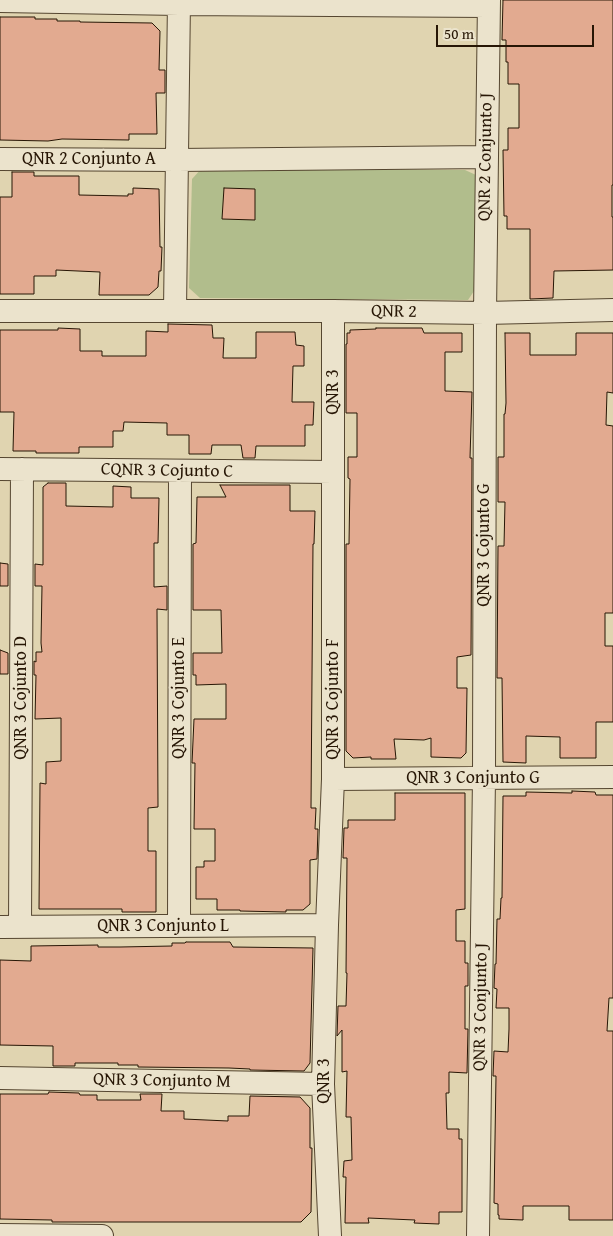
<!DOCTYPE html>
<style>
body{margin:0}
#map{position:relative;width:613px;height:1236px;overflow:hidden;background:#e0d4b0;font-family:"Gentium Book Plus",serif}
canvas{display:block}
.scale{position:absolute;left:436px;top:25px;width:158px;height:22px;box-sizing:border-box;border:2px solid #271605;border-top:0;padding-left:6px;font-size:15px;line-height:18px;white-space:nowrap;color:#271605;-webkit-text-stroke:4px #ebe3cc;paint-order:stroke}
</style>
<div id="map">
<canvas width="613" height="1236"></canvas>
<div class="scale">50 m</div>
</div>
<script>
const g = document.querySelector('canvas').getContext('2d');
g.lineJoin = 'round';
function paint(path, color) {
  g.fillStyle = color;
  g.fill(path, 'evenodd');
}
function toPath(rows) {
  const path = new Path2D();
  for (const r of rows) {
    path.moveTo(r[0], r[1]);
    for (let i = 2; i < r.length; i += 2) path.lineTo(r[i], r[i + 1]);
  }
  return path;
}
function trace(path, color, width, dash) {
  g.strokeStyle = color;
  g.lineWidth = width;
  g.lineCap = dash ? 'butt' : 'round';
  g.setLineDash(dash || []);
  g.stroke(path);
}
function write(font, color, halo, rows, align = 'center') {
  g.font = font + ' "Gentium Book Plus",serif';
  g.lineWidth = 4;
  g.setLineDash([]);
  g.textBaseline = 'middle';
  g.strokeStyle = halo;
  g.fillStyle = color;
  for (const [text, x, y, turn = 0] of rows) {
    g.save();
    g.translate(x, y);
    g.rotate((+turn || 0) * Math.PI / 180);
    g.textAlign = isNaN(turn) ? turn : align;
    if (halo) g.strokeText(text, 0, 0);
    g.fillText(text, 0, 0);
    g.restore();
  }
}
const green = toPath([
 [202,168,465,170,476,175,474,291,468,300,200,298,189,288,192,179]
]);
const building = toPath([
 [503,0,613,0,613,185,612,185,612,217,613,217,613,270,554,271,553,298,530,299,530,229,507,229,507,216,504,216,503,150,508,150,508,128,519,128,519,84,508,84,508,62,506,62,506,40,502,40,503,0],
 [0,17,35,17,35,19,57,19,57,21,80,21,80,22,152,23,160,31,159,70,165,70,165,93,156,93,157,134,129,134,129,140,62,139,48,141,0,140,0,17],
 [12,172,34,172,34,176,79,176,79,195,128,196,128,194,133,194,133,188,159,189,160,247,162,247,161,271,159,271,158,287,149,295,99,295,100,272,56,270,56,276,34,276,34,294,0,294,0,197,12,197,12,172],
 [224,188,255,189,255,220,222,219,224,188],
 [168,324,212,325,213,338,224,338,223,358,256,358,256,332,295,332,296,345,304,346,304,366,293,366,292,402,314,402,313,425,305,425,305,446,256,446,255,458,243,458,241,445,212,445,211,454,189,454,189,435,167,435,167,423,124,422,123,431,113,431,113,447,79,447,79,453,36,453,36,451,13,451,14,412,0,412,0,330,58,330,58,328,80,329,80,351,102,351,102,356,146,356,146,331,168,332,168,324],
 [376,328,422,328,424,333,462,333,462,352,445,352,445,391,472,392,470,458,472,458,471,655,457,657,457,688,467,688,466,753,461,758,431,757,431,738,424,740,394,739,396,759,371,759,371,757,353,758,346,751,346,544,349,544,350,479,348,478,348,457,357,457,357,413,346,413,346,344,347,344,347,333,350,333,350,330,376,329,376,328],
 [505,333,530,333,530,355,576,355,576,333,613,333,613,393,607,392,606,425,613,426,613,613,605,613,605,646,613,646,613,722,596,722,596,758,560,758,560,737,526,736,526,763,503,762,502,678,497,678,498,546,504,546,505,502,498,502,498,457,504,457,504,414,505,414,506,403,505,333],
 [48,483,66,483,66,506,113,507,113,486,131,487,131,498,159,498,158,543,154,543,154,587,167,586,167,610,157,609,158,807,148,808,148,851,156,851,156,912,122,912,122,909,39,909,40,783,46,784,46,762,61,761,61,718,35,719,36,675,34,675,34,661,36,662,36,652,42,652,41,643,42,586,35,586,35,564,43,565,43,487,48,483],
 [220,485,290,485,290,511,315,511,314,544,313,544,311,808,316,808,315,829,318,829,317,859,310,860,310,904,303,910,286,910,286,912,240,911,240,910,217,910,217,899,196,899,196,867,204,867,204,861,215,861,215,829,194,829,195,763,192,763,194,719,226,719,226,684,196,685,196,675,193,675,193,653,222,653,221,610,193,610,193,544,196,543,197,497,226,497,220,485],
 [0,563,8,564,8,586,0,586,0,563],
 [0,650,8,653,8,674,0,674,0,650],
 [572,791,595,792,596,795,613,795,613,998,609,998,607,1031,613,1031,613,1220,569,1220,569,1206,523,1206,523,1220,499,1219,499,1215,498,1215,498,1204,494,1203,496,1076,493,1076,494,1051,508,1052,509,1029,509,1008,496,1008,497,989,494,988,495,964,496,964,497,919,500,919,501,898,502,898,503,796,526,796,526,792,572,793,572,791],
 [395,793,465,793,465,909,456,910,456,941,465,941,465,963,468,963,468,986,465,986,465,1029,468,1029,467,1073,449,1072,449,1093,446,1093,447,1129,459,1129,459,1139,462,1139,462,1212,439,1212,439,1224,414,1223,415,1220,368,1218,369,1223,345,1223,346,1177,343,1177,344,1161,352,1160,351,1117,346,1117,347,1071,342,1072,342,1030,337,1036,338,1006,346,1006,347,973,346,973,347,858,343,858,344,828,348,828,348,820,395,820,395,793],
 [186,942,230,942,233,947,313,948,310,1063,304,1071,250,1070,250,1069,229,1068,138,1067,138,1065,118,1065,118,1063,75,1063,75,1066,53,1066,53,1046,0,1045,0,960,31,961,31,946,98,945,98,947,120,947,172,946,172,943,185,943,186,942],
 [49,1092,79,1093,80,1095,97,1095,97,1100,141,1100,140,1094,162,1094,161,1111,184,1111,184,1119,228,1121,228,1116,249,1116,250,1096,300,1097,310,1108,310,1148,312,1148,311,1212,301,1222,52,1222,52,1220,0,1219,0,1094,48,1094,49,1092]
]);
const street = toPath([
 [0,1,179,4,488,6],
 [0,159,177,160,486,157],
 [175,310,179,0],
 [0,311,333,311,485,313,613,310],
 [0,469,333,472],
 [333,779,613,777],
 [179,926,180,471],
 [0,927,327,925],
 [20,927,22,469],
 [0,1078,323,1084],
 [0,1235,102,1236],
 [330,1236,323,1084,327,925,333,779,333,311],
 [478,1236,484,777,485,313,489,0]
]);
const streetNames = [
 ["QNR 2 Conjunto J",486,157,-89],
 ["QNR 2 Conjunto A",89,159],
 ["QNR 2",394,312,1],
 ["QNR 3",333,392,-90],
 ["CQNR 3 Cojunto C",167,471,1],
 ["QNR 3 Cojunto G",484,545,-90],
 ["QNR 3 Cojunto D",21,698,-90],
 ["QNR 3 Cojunto E",179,698,-90],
 ["QNR 3 Cojunto F",333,699,-90],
 ["QNR 3 Conjunto G",473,778],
 ["QNR 3 Conjunto L",163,926],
 ["QNR 3 Conjunto J",481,1007,-89],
 ["QNR 3 Conjunto M",162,1081,1],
 ["QNR 3",324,1081,-90]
];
paint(green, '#b1bd8c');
paint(building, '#e2aa90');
trace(building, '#271605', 1);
trace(street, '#554630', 24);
trace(street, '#ebe3cc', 22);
write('18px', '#271605', '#ebe3cc', streetNames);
</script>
